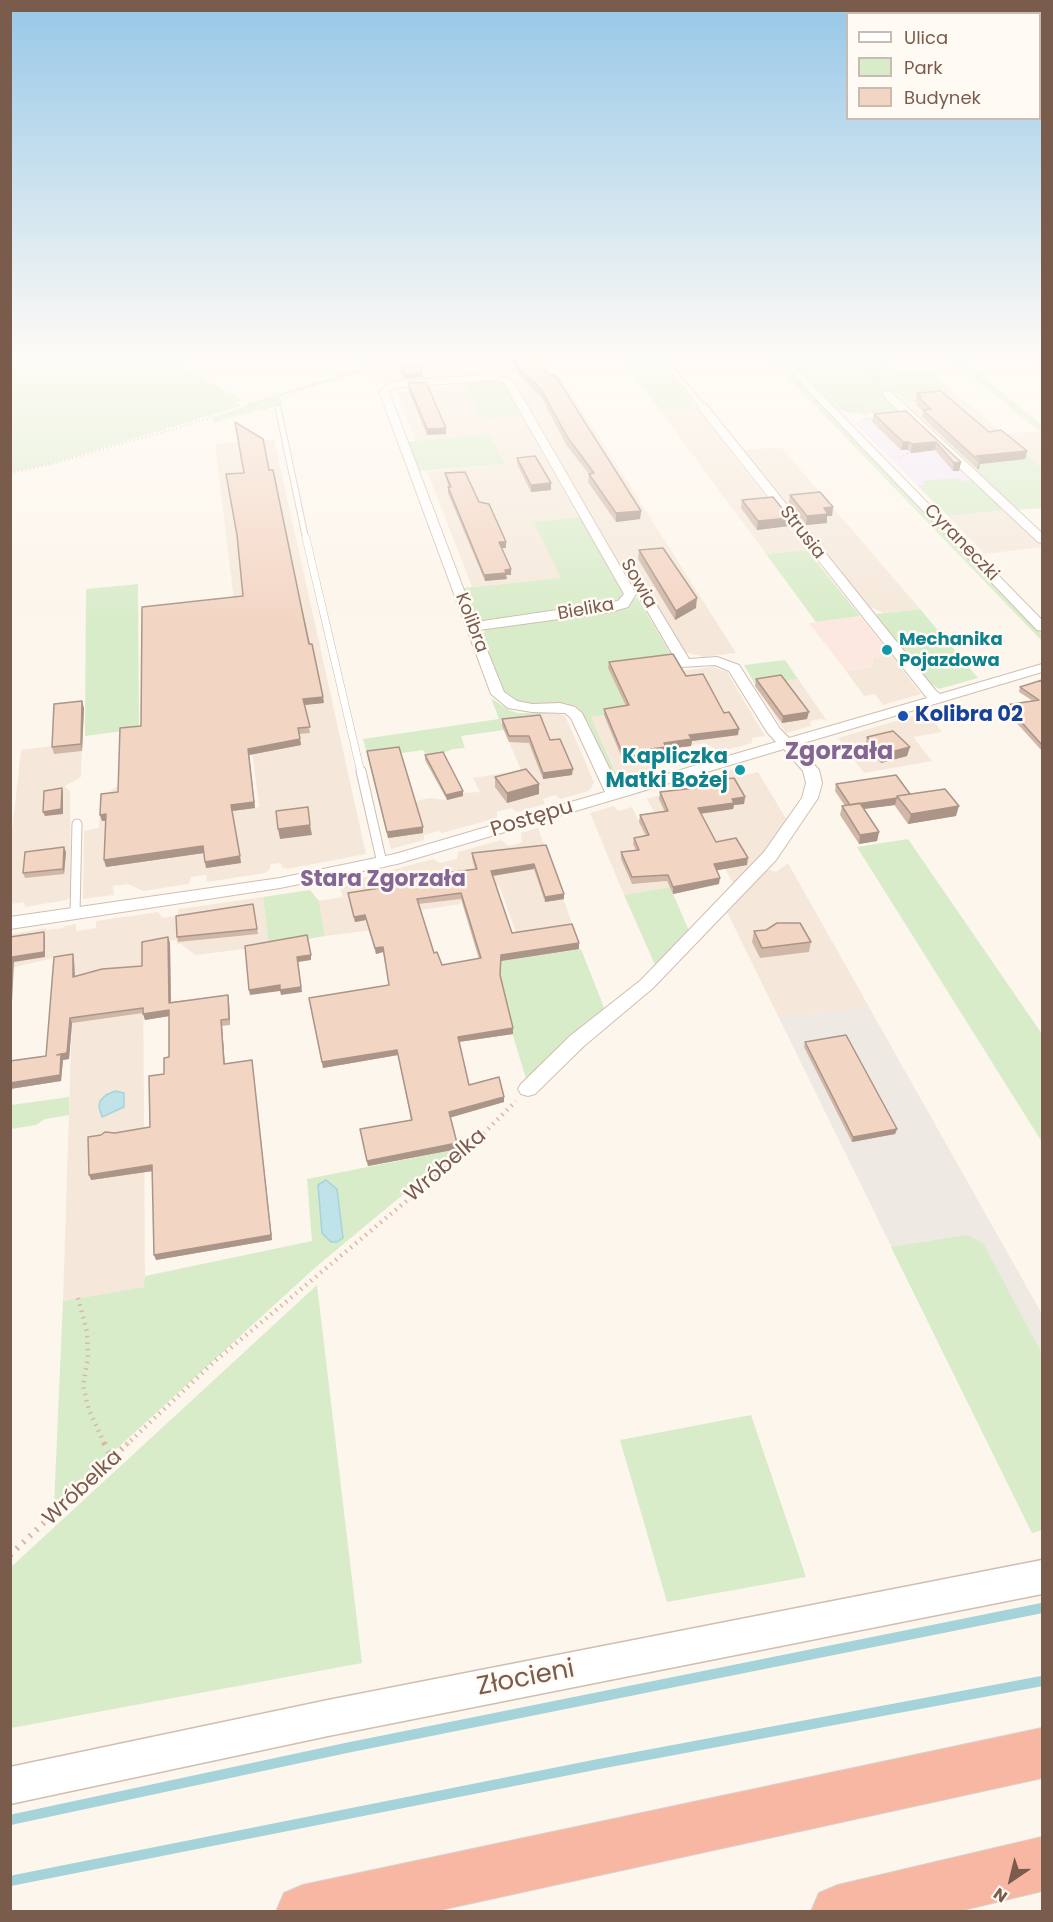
<!DOCTYPE html>
<meta charset="utf-8">
<style>
body{margin:0}
#map{position:relative;width:1053px;height:1922px;overflow:hidden;background:#fdf6ec;font-family:Poppins,sans-serif}
canvas{display:block}
.frame{position:absolute;inset:0;border:12px solid #7a5c4d;pointer-events:none}
.legend{position:absolute;left:846px;top:12px;width:195px;height:108px;box-sizing:border-box;background:#fffaf3;border:2px solid #cabbb1;margin:0;padding:8px 10px;list-style:none;font-size:18px;color:#7a5c4d}
.legend li{display:flex;align-items:center;gap:12px;height:30px}
.legend b{width:30px;border:2px solid #cabbb1}
.north{position:absolute;left:981px;top:1850px;width:60px;height:60px;-webkit-text-stroke:4px #fffaf3;paint-order:stroke;rotate:215deg;font-size:16px;font-weight:700;line-height:24px;text-align:center;color:#7a5c4d}
.north::after{content:'';display:block;margin:auto;width:21px;height:27px;background:#7a5c4d;clip-path:polygon(50% 0,100% 100%,50% 72%,0 100%)}
</style>
<div id="map">
<canvas width="1053" height="1922"></canvas>
<div class="frame"></div>
<ul class="legend">
<li><b style="height:8px;background:#fff"></b>Ulica</li>
<li><b style="height:16px;background:#d8ecc9"></b>Park</li>
<li><b style="height:16px;background:#f3d5c3"></b>Budynek</li>
</ul>
<div class="north">N</div>
</div>
<script>
const g = document.querySelector('canvas').getContext('2d');
g.lineJoin = 'round';
function paint(path, color) {
  g.fillStyle = color;
  g.fill(path, 'evenodd');
}
function toPath(rows) {
  const path = new Path2D();
  for (const r of rows) {
    path.moveTo(r[0], r[1]);
    for (let i = 2; i < r.length; i += 2) path.lineTo(r[i], r[i + 1]);
  }
  return path;
}
function trace(path, color, width, dash) {
  g.strokeStyle = color;
  g.lineWidth = width;
  g.lineCap = dash ? 'butt' : 'round';
  g.setLineDash(dash || []);
  g.stroke(path);
}
function write(font, color, halo, rows, align = 'center') {
  g.font = font + ' Poppins,sans-serif';
  g.lineWidth = 5;
  g.setLineDash([]);
  g.textBaseline = 'middle';
  g.strokeStyle = halo;
  g.fillStyle = color;
  for (const [text, x, y, turn = 0] of rows) {
    g.save();
    g.translate(x, y);
    g.rotate((+turn || 0) * Math.PI / 180);
    g.textAlign = isNaN(turn) ? turn : align;
    if (halo) g.strokeText(text, 0, 0);
    g.fillText(text, 0, 0);
    g.restore();
  }
}
const residential = toPath([
 [418,356,547,356,556,369,375,383,370,369],
 [561,377,736,653,703,657,690,653,671,655,513,381],
 [465,384,482,419,521,415,579,518,535,522,562,578,472,587,427,471,505,464,489,434,416,441,396,392],
 [956,394,1004,434,1039,431,1042,434,1042,468,1038,464,975,470,898,399],
 [695,406,807,550,766,554,659,409],
 [274,439,366,854,287,869,282,867,281,863,270,864,270,869,265,873,207,882,206,875,191,877,189,884,143,891,128,884,113,886,114,895,83,899,84,831,99,828,100,799,120,784,212,813,259,807,215,444],
 [781,447,920,609,884,613,868,606,743,450],
 [1005,510,1042,544,1042,547,985,554,948,516],
 [892,656,921,694,883,705,875,694,864,696,846,671,872,667,873,658],
 [713,667,727,672,765,736,752,738,752,743,719,752,705,743,664,749,679,671],
 [798,679,827,721,821,719,810,721,811,726,786,733,755,686],
 [630,712,659,769,633,778,630,773,618,776,591,717],
 [927,712,942,732,913,737,932,761,864,773,838,738],
 [556,713,565,716,583,756,594,783,589,791,560,799,555,795,543,799,545,804,517,812,511,808,497,812,497,818,442,833,438,831,424,835,424,840,391,849,381,809,429,798,447,800,461,793,480,792,473,778,521,770,499,719],
 [82,742,81,777,65,786,70,791,71,895,67,900,25,907,24,902,11,904,11,840,21,750],
 [734,769,740,776,758,772,788,822,774,842,734,885,717,854,680,859,647,799,684,788,698,787,695,781],
 [614,806,618,811,632,807,670,887,624,895,590,813],
 [538,828,573,926,516,933,499,885,464,890,460,904,401,913,405,926,325,936,319,901,343,897,339,884,433,859,440,863,457,859,458,852,501,840,508,846,517,844,522,842,521,833],
 [788,863,869,1007,779,1018,727,912,767,869,776,872],
 [263,897,269,946,195,955,181,944,177,944,176,940,143,945,145,1287,63,1301,74,953,11,968,11,934,46,928,47,930,63,928,64,926,76,924,76,931,96,928,96,921,158,912,162,918,177,916,179,909]
]);
const commercial = toPath([
 [860,616,892,656,873,658,872,667,846,671,809,623]
]);
const industrial = toPath([
 [869,1007,1042,1314,1042,1530,1032,1533,779,1018]
]);
const education = toPath([
 [903,414,1005,510,948,516,855,423,864,418]
]);
const green = toPath([
 [10,356,161,356,242,400,235,402,241,406,50,464,11,472],
 [620,356,656,356,695,406,659,409],
 [767,356,772,356,861,446,1042,634,1042,641],
 [784,356,877,356,896,373,928,370,956,394,905,398,895,392,882,393,899,411,861,414,848,412,838,410],
 [947,356,957,356,1042,425,1042,431,1039,431],
 [369,366,370,369,280,396,282,405,267,408,268,411,263,409,213,423,213,418,249,406,247,404],
 [492,380,506,383,526,415,482,419,464,382],
 [489,434,505,464,418,471,406,442],
 [1004,434,1042,468,1042,508,1015,510,974,471,983,463,970,458,965,460,943,440],
 [958,478,962,481,973,480,1005,510,948,516,918,486,925,485,922,481],
 [583,517,624,594,620,600,612,604,482,622,475,619,463,588,561,578,534,522],
 [807,550,860,616,816,622,766,554],
 [138,584,139,729,85,736,86,589],
 [637,597,671,655,609,668,630,712,591,717,620,782,618,782,614,780,588,722,579,709,565,703,521,703,503,693,482,636,485,630,491,627,628,605],
 [920,609,978,678,939,689,930,683,876,614],
 [785,660,798,679,756,686,744,665],
 [491,698,509,710,518,713,556,713,500,719,504,730,461,736,465,748,453,749,428,759,423,750,368,758,363,739,499,719],
 [908,839,1042,1034,1042,1142,857,847],
 [670,887,690,933,656,967,624,895],
 [310,890,319,901,325,936,269,946,263,897],
 [581,949,605,1010,527,1082,500,993,501,961],
 [69,1097,69,1115,45,1119,36,1125,11,1129,11,1105],
 [458,1149,317,1266,54,1506,63,1301,144,1287,145,1276,312,1241,307,1179],
 [967,1235,983,1243,1042,1354,1042,1530,1032,1533,891,1247],
 [317,1285,362,1663,11,1728,11,1567],
 [751,1415,806,1577,667,1602,620,1440]
]);
const water = toPath([
 [115,1091,124,1093,124,1107,102,1117,99,1107,100,1101,106,1095,115,1091],
 [326,1180,337,1189,343,1238,337,1242,331,1242,322,1233,318,1185,326,1180]
]);
const stream = toPath([
 [10,1820,346,1748,1042,1608],
 [10,1881,599,1764,1042,1681]
]);
const pathFar2 = toPath([
 [853,356,872,373,879,384],
 [282,394,414,356],
 [857,405,863,411,849,412,842,406,857,405],
 [866,415,864,413,884,411],
 [862,419,876,418],
 [900,458,909,453,927,451],
 [10,473,52,464,232,412,269,398]
]);
const pathFar1 = toPath([
 [78,1298,87,1332,88,1357,83,1386,89,1410,105,1445],
 [126,1445,215,1361,465,1152,516,1101]
]);
const path = toPath([
 [104,1443,113,1460],
 [10,1555,128,1443]
]);
const serviceFar2 = toPath([
 [661,356,702,406],
 [278,408,306,540]
]);
const serviceFar1 = toPath([
 [306,538,361,773]
]);
const service = toPath([
 [361,771,382,863],
 [75,913,77,824]
]);
const minor = toPath([
 [775,356,784,356,1042,620,1042,631,1037,630,775,356],
 [1027,356,1037,356,1042,360,1042,367,1027,356],
 [496,374,513,381,636,594,628,607,611,612,479,630,504,692,517,701,532,704,560,703,575,707,582,713,619,788,776,742,767,732,729,671,715,665,680,667,624,571,626,568,634,568,689,659,717,657,739,665,780,729,789,738,927,698,698,408,698,404,706,404,936,691,940,694,1042,664,1042,672,797,745,819,770,822,783,818,798,776,860,653,988,584,1046,535,1094,528,1096,521,1094,518,1089,521,1084,570,1036,641,980,764,852,802,798,806,783,803,771,784,749,397,864,280,888,10,929,10,917,280,878,395,854,605,792,571,718,565,713,532,712,508,708,491,694,379,391,391,382,496,374],
 [495,380,504,383,624,594,618,601,476,622,389,392,394,388,495,380],
 [883,392,891,392,1042,533,1042,543,1038,542,883,396,883,392]
]);
const tertiary = toPath([
 [1042,1560,1042,1594,328,1736,10,1804,10,1767,328,1700,1042,1560]
]);
const motorway = toPath([
 [1042,1728,1042,1778,431,1912,276,1912,284,1893,303,1885,1042,1728],
 [1042,1837,1042,1891,955,1912,811,1912,819,1893,838,1885,1042,1837]
]);
const wall = toPath([
 [508,356,536,356,547,374,641,511,640,519,616,522,588,482,589,474,567,446,541,397,520,377],
 [408,383,446,428,446,434,427,435,408,389],
 [917,393,1027,451,1025,459,980,464,979,469,977,469,922,417,923,411,916,405,917,402,915,400],
 [906,411,961,462,959,471,953,471,935,450,911,453,908,450,901,450,872,422,874,414],
 [517,458,551,490,531,492,517,464],
 [269,470,324,703,304,705,310,733,299,734,301,745,249,755,255,808,232,811,241,863,206,868,204,853,106,867,104,860,106,821,102,821,100,815,118,792,141,726,243,596],
 [445,473,479,502,506,542,506,548,501,548,511,575,506,575,507,579,485,581,448,493,448,487,449,487,446,479],
 [790,495,833,507,832,516,827,516,827,523,806,525,789,503],
 [742,500,790,518,789,526,757,530,741,508],
 [639,550,696,608,675,620,638,559],
 [609,662,686,676,724,713,738,735,692,741,691,746,666,749,666,753,653,755,653,760,624,763,604,715,604,709,626,706,608,668],
 [756,679,807,719,782,723,755,686],
 [1042,680,1042,751,1005,710,1006,705,1033,701,1019,692,1020,687],
 [84,708,82,751,54,754,52,747],
 [502,719,550,740,572,775,543,779,529,743,509,742,502,726],
 [867,737,907,756,881,763,865,747],
 [367,751,423,827,423,833,388,838,368,758],
 [425,755,463,796,447,800,425,760],
 [495,777,539,784,539,794,507,803,495,787],
 [700,782,745,797,744,804,734,805,733,809,701,814,716,842,747,865,717,870,719,884,673,894,667,881,632,884,621,859,621,852,636,850,633,844,634,838,646,836,639,822,640,815,665,812,659,799,660,792,699,787],
 [836,784,910,794,956,816,908,824,895,806,895,805,864,809,879,832,877,841,859,844,840,815,842,806,845,806,835,791],
 [546,845,564,899,545,902,534,869,493,876,512,933,579,949,501,961,500,977,513,1034,459,1042,469,1085,504,1102,450,1117,458,1149,368,1166,360,1129,411,1120,398,1055,323,1068,309,998,389,985,383,952,376,954,366,920,355,922,348,893,405,884,404,878,475,869,472,858,472,853],
 [461,899,479,959,442,965,434,953,418,904],
 [66,852,64,874,25,878,23,873],
 [253,904,258,934,178,942,177,937],
 [754,931,811,942,809,952,760,958,752,942],
 [168,937,170,943,171,1002,228,995,229,1001,230,1025,222,1026,225,1064,252,1060,272,1240,156,1260,152,1171,91,1180,115,1133,150,1127,169,1057,169,1016,145,1020,143,1013,72,1023,69,1059,63,1060,61,1081,10,1089,10,1061,46,1056,74,960,75,976,142,966],
 [805,1042,897,1129,895,1134,852,1142,804,1047]
]);
const shadedWall = toPath([
 [422,373,423,377,404,379,404,375],
 [446,428,446,434,427,435,427,429],
 [903,442,909,442,908,450,901,450],
 [936,442,935,450,911,453,912,444],
 [1027,451,1025,459,980,464,979,469,977,469,979,461,976,456],
 [961,462,959,471,953,471,954,463],
 [551,483,551,490,531,492,531,485],
 [833,507,832,516,827,516,827,523,806,525,807,516,824,508],
 [641,511,640,519,616,522,616,513],
 [790,518,789,526,757,530,758,521],
 [499,542,506,542,506,548,499,548],
 [511,569,511,575,506,575,507,579,485,581,484,575],
 [697,598,696,608,675,620,676,611],
 [323,697,324,703,304,705,303,699],
 [82,701,84,708,82,751,81,744],
 [809,712,807,719,782,723,783,716],
 [739,729,738,735,692,741,691,746,666,749,666,753,653,755,651,749,664,743,689,735],
 [300,739,301,745,249,755,255,808,232,811,231,805,248,749],
 [910,747,907,756,881,763,883,754],
 [573,769,572,775,543,779,543,773],
 [539,784,539,794,507,803,507,793],
 [62,788,63,793,63,814,45,816,43,812],
 [463,791,463,796,447,800,446,795],
 [745,797,744,804,734,805,733,809,697,814,698,808,732,799],
 [897,798,895,805,848,811,850,805],
 [959,806,956,816,908,824,911,814],
 [106,814,107,821,102,821,100,815],
 [310,825,312,835,280,839,278,829],
 [423,827,423,833,388,838,387,832],
 [879,832,877,841,859,844,860,835],
 [203,846,204,853,106,867,104,860],
 [64,847,66,852,64,874,63,869],
 [240,856,241,863,206,868,205,862],
 [748,858,747,865,713,871,714,864],
 [534,864,534,869,491,876,491,871],
 [720,878,719,884,673,894,673,887],
 [564,894,564,899,545,902,545,897],
 [365,915,366,920,355,922,354,917],
 [44,932,45,937,45,957,14,962,12,1002,10,1002,12,957],
 [168,937,170,943,171,1008,169,1003],
 [579,943,579,949,501,961,500,981,501,955],
 [383,947,383,952,376,954,375,948],
 [73,954,74,960,75,982,73,977],
 [311,955,311,960,298,962,302,992,281,995,280,991,250,995,249,990,280,985,297,957],
 [228,995,229,1001,230,1025,229,1019],
 [169,1010,170,1016,145,1020,143,1014],
 [70,1018,72,1023,69,1059,63,1060,61,1081,10,1089,10,1083,59,1060],
 [221,1020,222,1026,225,1070,224,1064],
 [513,1028,513,1034,458,1042,458,1037],
 [397,1050,398,1055,323,1068,322,1062],
 [252,1060,272,1240,156,1260,154,1255],
 [504,1097,504,1102,449,1118,449,1112],
 [897,1129,895,1134,852,1142,853,1137],
 [457,1143,458,1149,368,1166,367,1161],
 [152,1165,153,1171,91,1180,89,1175]
]);
const building = toPath([
 [512,356,536,356,547,374,555,375,641,511,616,513,589,474,594,473,568,438,541,389,520,370,512,356],
 [419,366,422,373,404,375,401,367,419,366],
 [426,382,446,428,427,429,408,383,426,382],
 [941,391,989,432,1001,430,1027,451,976,456,981,460,979,461,923,410,931,409,918,397,921,397,917,393,941,391],
 [906,411,961,462,954,463,936,442,912,444,909,442,903,442,874,414,906,411],
 [235,422,263,439,269,470,273,470,309,644,312,644,323,697,303,699,310,727,298,728,300,739,248,749,254,802,231,805,240,856,205,862,203,846,104,860,106,814,100,815,101,794,118,792,120,728,141,726,142,607,243,596,237,535,226,474,244,473,235,422],
 [535,456,551,483,531,485,517,458,535,456],
 [465,472,479,502,489,504,506,542,499,542,511,569,505,570,506,573,484,575,448,487,451,487,445,473,465,472],
 [820,492,833,507,824,508,828,514,807,516,790,495,820,492],
 [773,497,790,518,758,521,742,500,773,497],
 [663,548,697,598,676,611,639,550,663,548],
 [673,654,686,676,703,674,724,713,729,712,739,729,689,735,692,739,664,743,666,747,651,749,653,754,624,757,604,709,629,705,609,662,673,654],
 [781,675,809,712,783,716,756,679,781,675],
 [1042,680,1042,745,1006,705,1039,700,1020,687,1042,680],
 [82,701,81,744,52,747,54,704,82,701],
 [540,715,550,740,560,739,573,769,543,773,529,736,509,736,502,719,540,715],
 [893,731,910,747,883,754,867,737,893,731],
 [399,747,423,827,387,832,367,751,399,747],
 [443,752,463,791,446,795,425,755,443,752],
 [526,769,539,784,507,793,495,777,526,769],
 [896,775,910,794,897,796,897,798,850,805,836,784,896,775],
 [734,778,745,797,732,799,734,803,698,808,716,842,736,838,748,858,714,864,720,878,673,887,668,875,632,877,621,852,639,850,634,838,649,835,640,815,668,811,660,792,703,787,700,782,734,778],
 [62,788,61,809,43,812,44,791,62,788],
 [945,789,959,806,911,814,897,796,945,789],
 [860,803,879,832,860,835,842,806,860,803],
 [308,807,310,825,278,829,276,811,308,807],
 [546,845,564,894,545,897,534,864,491,871,512,933,572,924,579,943,501,955,500,975,513,1028,458,1037,469,1085,499,1077,504,1097,449,1112,457,1143,367,1161,360,1129,412,1120,397,1050,322,1062,309,998,389,985,383,947,375,948,365,915,354,917,348,893,405,884,404,878,477,869,472,853,546,845],
 [461,893,481,958,442,965,437,952,434,953,417,899,461,893],
 [64,847,63,869,23,873,25,852,64,847],
 [253,904,257,929,177,937,176,916,253,904],
 [777,923,800,923,811,942,762,948,754,931,766,930,777,923],
 [44,932,44,952,12,957,10,997,10,937,44,932],
 [307,935,311,955,297,957,301,987,280,990,280,985,249,990,245,946,307,935],
 [168,937,169,1003,228,995,229,1019,221,1020,224,1064,252,1060,271,1235,154,1255,152,1165,89,1175,88,1137,101,1135,105,1132,115,1133,150,1127,149,1076,164,1074,164,1058,169,1057,169,1010,143,1014,143,1008,70,1018,67,1053,57,1055,61,1054,60,1075,10,1083,10,1061,46,1056,54,957,73,954,73,977,102,969,142,966,142,942,168,937],
 [846,1035,897,1129,853,1137,805,1042,846,1035]
]);
const markers = [
 [887,650,6,"#0f9aa8"],
 [903,716,6,"#1a4fb4"],
 [740,770,6,"#0f9aa8"]
];
const farStreetnames = [
 ["Strusia",802,533,52],
 ["Cyraneczki",961,543,46],
 ["Sowia",638,584,60],
 ["Bielika",586,610,-10],
 ["Kolibra",471,623,69]
];
const farCulturenames = [
 ["Mechanika",899,640],
 ["Pojazdowa",899,661]
];
const transitNames = [
 ["Kolibra 02",915,716]
];
const cultureNames = [
 ["Kapliczka",728,758],
 ["Matki Bożej",728,782]
];
const streetNames = [
 ["Postępu",532,819,-17],
 ["Wróbelka",446,1166,-41],
 ["Wróbelka",83,1488,-43]
];
const neighbourhoodNames = [
 ["Stara Zgorzała",383,880]
];
const quarterNames = [
 ["Zgorzała",839,753]
];
const nearStreetnames = [
 ["Złocieni",526,1679,-11]
];
paint(residential, '#f5e8da');
paint(commercial, '#fde8e0');
paint(industrial, '#efe9e4');
paint(education, '#f3e8fa');
paint(green, '#d8ecc9');
paint(water, '#bfe3e8');
trace(water, '#a5d3da', 1.5);
trace(stream, '#a5d3da', 10);
trace(serviceFar2, '#d1beb0', 7);
trace(serviceFar1, '#d1beb0', 8);
trace(service, '#d1beb0', 11);
trace(minor, '#d1beb0', 2);
trace(tertiary, '#d1beb0', 3);
trace(motorway, '#dad1cd', 2);
trace(pathFar2, '#d9b8a5', 2, [1, 3]);
trace(pathFar1, '#d9b8a5', 4.5, [1.5, 5]);
trace(path, '#d9b8a5', 6, [2, 7]);
trace(serviceFar2, '#fff', 5);
trace(serviceFar1, '#fff', 7);
trace(service, '#fff', 9);
paint(minor, '#fff');
paint(tertiary, '#fff');
paint(motorway, '#f7b7a3');
paint(wall, '#d1b7a8');
paint(shadedWall, '#aa9588');
paint(building, '#f3d5c3');
trace(building, '#aa9588', 1.5);
const sky = g.createLinearGradient(0, 0, 0, 625);
sky.addColorStop(0, '#97c7e8');
sky.addColorStop(0.57, '#fefbf6');
sky.addColorStop(1, '#fefbf600');
g.fillStyle = sky;
g.fillRect(0, 0, 1053, 625);
for (const [x, y, r, color] of markers) {
  const dot = new Path2D();
  dot.arc(x, y, r, 0, 2 * Math.PI);
  g.fillStyle = color;
  g.fill(dot);
  trace(dot, '#fffaf3', 2);
}
write('18px', '#7a5c4d', '#fffaf3', farStreetnames);
write('bold 18px', '#0d838f', '#fffaf3', farCulturenames, 'left');
write('bold 21px', '#164399', '#fffaf3', transitNames, 'left');
write('bold 21px', '#0d838f', '#fffaf3', cultureNames, 'right');
write('21px', '#7a5c4d', '#fffaf3', streetNames);
write('bold 22px', '#846695', '#fffaf3', neighbourhoodNames);
write('bold 24px', '#846695', '#fffaf3', quarterNames);
write('26px', '#7a5c4d', '#fffaf3', nearStreetnames);
</script>
